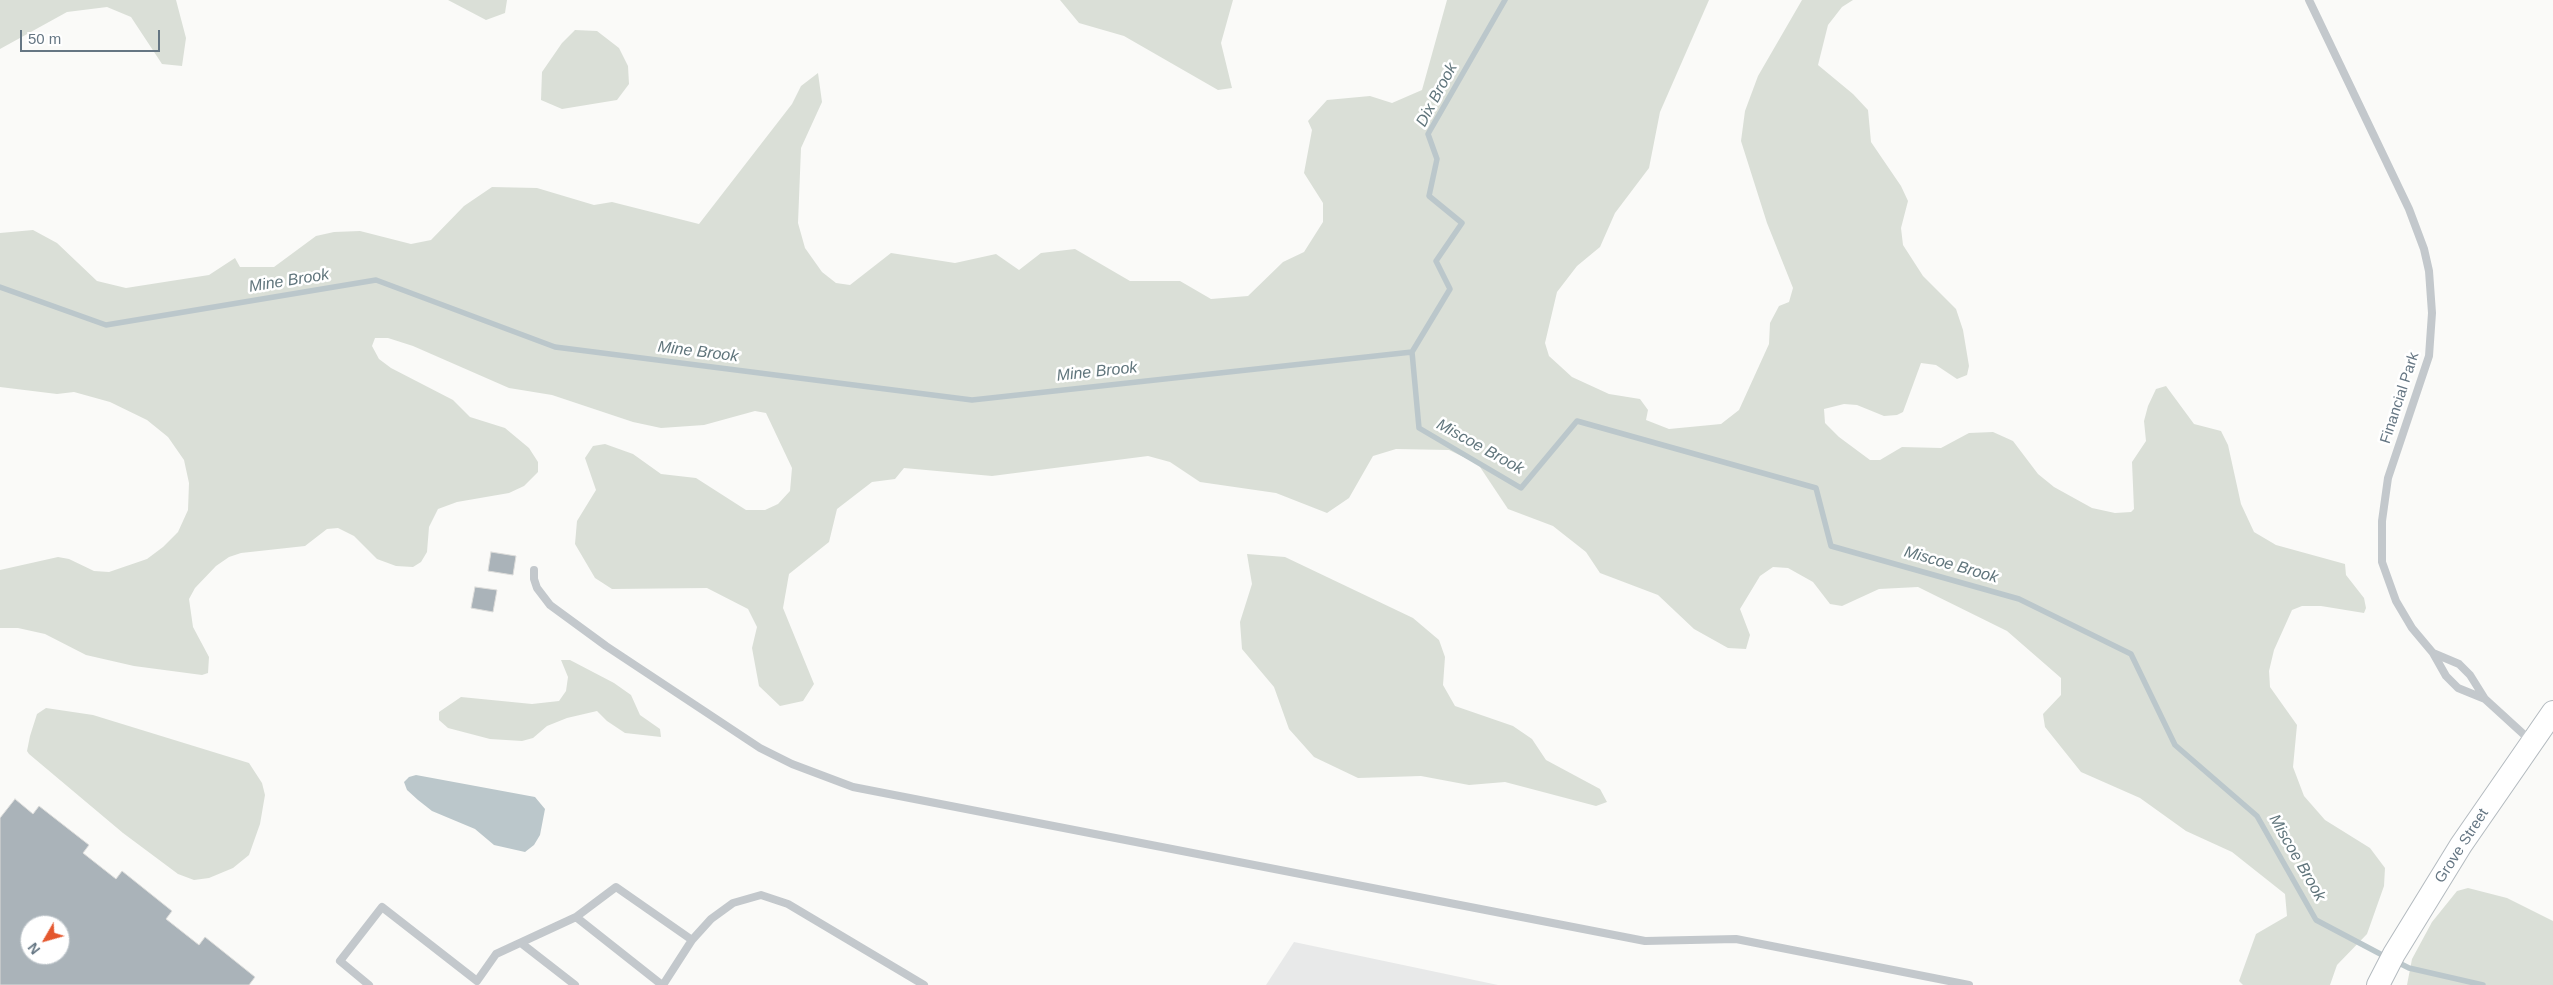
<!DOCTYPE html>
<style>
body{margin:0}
#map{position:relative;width:2553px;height:985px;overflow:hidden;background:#fafaf8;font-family:Arial,sans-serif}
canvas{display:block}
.north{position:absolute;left:20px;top:915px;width:50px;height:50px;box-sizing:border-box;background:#fff;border:1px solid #c1c8cd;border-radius:50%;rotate:232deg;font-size:14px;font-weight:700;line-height:20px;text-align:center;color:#657683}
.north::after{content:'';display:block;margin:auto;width:18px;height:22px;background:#e4572e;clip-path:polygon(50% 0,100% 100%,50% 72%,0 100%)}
.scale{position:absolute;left:20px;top:30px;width:140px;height:22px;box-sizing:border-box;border:2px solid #657683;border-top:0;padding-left:6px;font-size:15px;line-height:18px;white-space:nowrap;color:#657683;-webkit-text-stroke:4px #fff;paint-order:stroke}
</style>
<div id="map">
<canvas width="2553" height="985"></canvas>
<div class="north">N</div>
<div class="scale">50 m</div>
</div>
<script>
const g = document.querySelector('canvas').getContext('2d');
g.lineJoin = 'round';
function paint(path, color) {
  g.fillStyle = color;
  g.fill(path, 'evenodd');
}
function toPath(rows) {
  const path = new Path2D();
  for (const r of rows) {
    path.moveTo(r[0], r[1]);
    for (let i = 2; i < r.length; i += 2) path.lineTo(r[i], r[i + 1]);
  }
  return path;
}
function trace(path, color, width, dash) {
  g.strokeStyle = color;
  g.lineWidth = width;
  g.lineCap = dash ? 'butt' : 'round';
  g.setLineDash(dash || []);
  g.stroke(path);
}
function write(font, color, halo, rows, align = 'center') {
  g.font = font + ' Arial,sans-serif';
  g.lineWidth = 5;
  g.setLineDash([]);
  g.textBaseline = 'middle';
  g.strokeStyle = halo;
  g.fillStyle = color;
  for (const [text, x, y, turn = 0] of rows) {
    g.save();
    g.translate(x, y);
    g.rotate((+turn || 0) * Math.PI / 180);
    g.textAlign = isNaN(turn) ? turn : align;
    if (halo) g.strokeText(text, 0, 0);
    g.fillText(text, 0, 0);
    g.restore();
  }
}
const built = toPath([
 [1294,942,1498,985,1266,985]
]);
const green = toPath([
 [0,0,176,0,186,38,182,66,162,64,131,17,107,7,67,12,0,49],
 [448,0,507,0,505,13,486,20],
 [1060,0,1233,0,1221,43,1232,88,1218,90,1124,36,1079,23],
 [1447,0,1709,0,1660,112,1649,168,1615,213,1600,247,1577,266,1557,292,1545,343,1549,356,1572,377,1609,394,1640,399,1648,410,1646,420,1669,429,1721,424,1739,410,1769,344,1770,323,1779,306,1789,302,1793,288,1767,223,1741,141,1745,111,1758,76,1802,0,1853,0,1842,7,1828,25,1818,65,1853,94,1868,110,1871,142,1901,186,1908,201,1901,228,1903,245,1923,276,1956,309,1963,330,1969,366,1967,375,1957,379,1936,365,1921,363,1903,412,1897,415,1884,416,1857,405,1844,404,1824,409,1825,423,1839,437,1870,460,1880,460,1902,447,1941,448,1969,433,1993,432,2013,441,2038,474,2054,487,2092,508,2115,513,2131,512,2134,509,2132,462,2146,441,2144,421,2148,406,2156,389,2166,386,2194,424,2221,431,2228,445,2241,504,2254,532,2276,545,2345,564,2346,575,2364,598,2366,608,2364,613,2321,606,2302,606,2292,610,2274,650,2269,671,2270,687,2297,725,2293,767,2304,796,2325,820,2370,848,2385,868,2384,886,2367,934,2337,965,2330,985,2243,985,2239,981,2256,934,2287,916,2285,894,2232,852,2186,831,2140,798,2081,772,2045,727,2043,714,2061,695,2061,678,2007,631,1918,587,1879,589,1842,606,1830,604,1813,582,1788,568,1773,567,1760,576,1740,609,1750,635,1746,649,1728,648,1694,629,1658,595,1600,573,1586,552,1553,526,1508,509,1478,464,1449,450,1396,449,1373,456,1349,498,1327,513,1276,493,1200,482,1170,462,1148,456,992,476,904,468,895,479,872,482,837,509,829,542,789,574,783,608,814,684,803,701,780,706,759,686,752,648,757,627,748,609,707,588,612,589,595,578,575,544,577,521,596,490,585,458,593,446,605,444,633,454,661,474,696,478,746,510,765,510,778,504,790,491,792,468,766,413,755,411,704,425,661,428,633,422,552,395,509,388,413,346,388,338,375,338,372,346,379,359,391,368,453,400,470,417,505,428,529,448,538,462,538,472,524,486,509,493,457,502,438,509,429,527,427,552,421,562,413,567,396,566,377,559,354,536,338,528,327,529,305,546,241,553,229,557,216,566,195,588,189,599,193,627,209,657,208,673,202,675,134,666,86,655,45,634,18,628,0,628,0,570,58,557,69,559,94,571,109,572,147,559,163,547,178,532,188,510,189,483,184,460,168,437,147,420,110,402,74,392,57,394,0,387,0,233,33,230,57,243,97,281,126,288,209,275,235,258,240,267,274,267,316,236,334,232,360,231,411,244,431,240,464,206,492,187,537,188,594,205,612,202,699,224,792,104,801,86,818,73,822,102,801,148,798,223,805,248,822,272,836,283,850,285,891,253,955,263,996,254,1019,270,1041,253,1075,249,1130,281,1180,281,1211,299,1248,296,1283,262,1304,252,1323,222,1323,203,1304,173,1312,130,1308,121,1327,100,1370,96,1392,103,1422,90],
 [575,30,597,31,619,48,628,66,629,84,617,100,562,109,541,100,542,72,562,43],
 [1247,554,1285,557,1413,618,1439,640,1445,657,1443,685,1455,706,1513,726,1532,739,1546,760,1600,789,1607,802,1596,806,1505,782,1469,785,1421,776,1358,778,1314,757,1289,729,1274,687,1242,649,1240,622,1252,584],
 [561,660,570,660,614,683,631,695,640,715,660,729,661,737,625,733,607,721,597,711,567,718,547,726,533,738,522,741,490,739,448,728,439,720,439,712,461,697,532,704,559,701,566,691,568,677],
 [46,708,93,715,249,763,262,783,265,795,260,824,249,855,233,868,209,878,194,880,178,874,123,833,29,754,27,751,30,736,37,714],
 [2468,888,2507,898,2553,921,2553,985,2407,985,2412,959,2432,922,2457,891]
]);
const water = toPath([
 [416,775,535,797,545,809,540,835,534,845,525,852,494,845,475,829,432,811,418,800,407,790,404,782,409,777]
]);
const stream = toPath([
 [0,287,106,325,376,280,555,347,972,400,1412,352],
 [1412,352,1419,428,1521,488,1577,421,1816,488,1831,546,2019,599,2131,654,2175,745,2257,816,2316,920,2386,957],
 [1412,352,1450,289,1436,261,1462,223,1429,196,1437,159,1428,134,1505,0],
 [2395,961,2409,968,2483,985]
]);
const building = toPath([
 [491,552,516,556,513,575,488,571,491,552],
 [475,587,497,590,493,612,471,608,475,587],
 [15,799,33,814,39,806,89,845,83,853,116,879,122,871,172,911,166,919,199,945,205,937,255,977,249,985,0,985,0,818,15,799],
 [30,925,60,925,60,955,30,955,30,925]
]);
const lane = toPath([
 [2309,0,2409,209,2424,249,2429,271,2432,313,2429,356,2388,478,2382,521,2382,562,2396,601,2412,628,2433,653,2459,664,2470,675,2485,699],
 [534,570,534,579,537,588,550,605,606,646,760,748,792,764,853,787,1645,941,1736,939,1969,985],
 [2433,653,2446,676,2458,688,2485,699,2531,741],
 [576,917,662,985],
 [692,940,711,919,733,903,761,895,788,904,924,985],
 [521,943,575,985],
 [369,985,340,961,382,907,477,981,496,954,576,917,616,887,692,940,663,985]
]);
const secondary = toPath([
 [2378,985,2394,954,2461,845,2553,712]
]);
const streetNames = [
 ["Financial Park",2400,398,-72],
 ["Grove Street",2462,846,-57]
];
const waterNames = [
 ["Dix Brook",1437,95,-62],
 ["Mine Brook",289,281,-9],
 ["Mine Brook",698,352,7],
 ["Mine Brook",1097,372,-6],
 ["Miscoe Brook",1480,447,29],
 ["Miscoe Brook",1951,565,16],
 ["Miscoe Brook",2297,858,60]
];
paint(built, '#e8e9e9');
paint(green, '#dadfd7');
paint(water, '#bbc7cb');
trace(stream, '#bbc7cb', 5.5);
paint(building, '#aab3b9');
trace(building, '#dcdcda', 1);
trace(secondary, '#b3babf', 24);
trace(lane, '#c3c8cc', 8);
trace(secondary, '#fff', 22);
write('15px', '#657683', '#fff', streetNames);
write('italic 16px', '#60757c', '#fff', waterNames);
</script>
